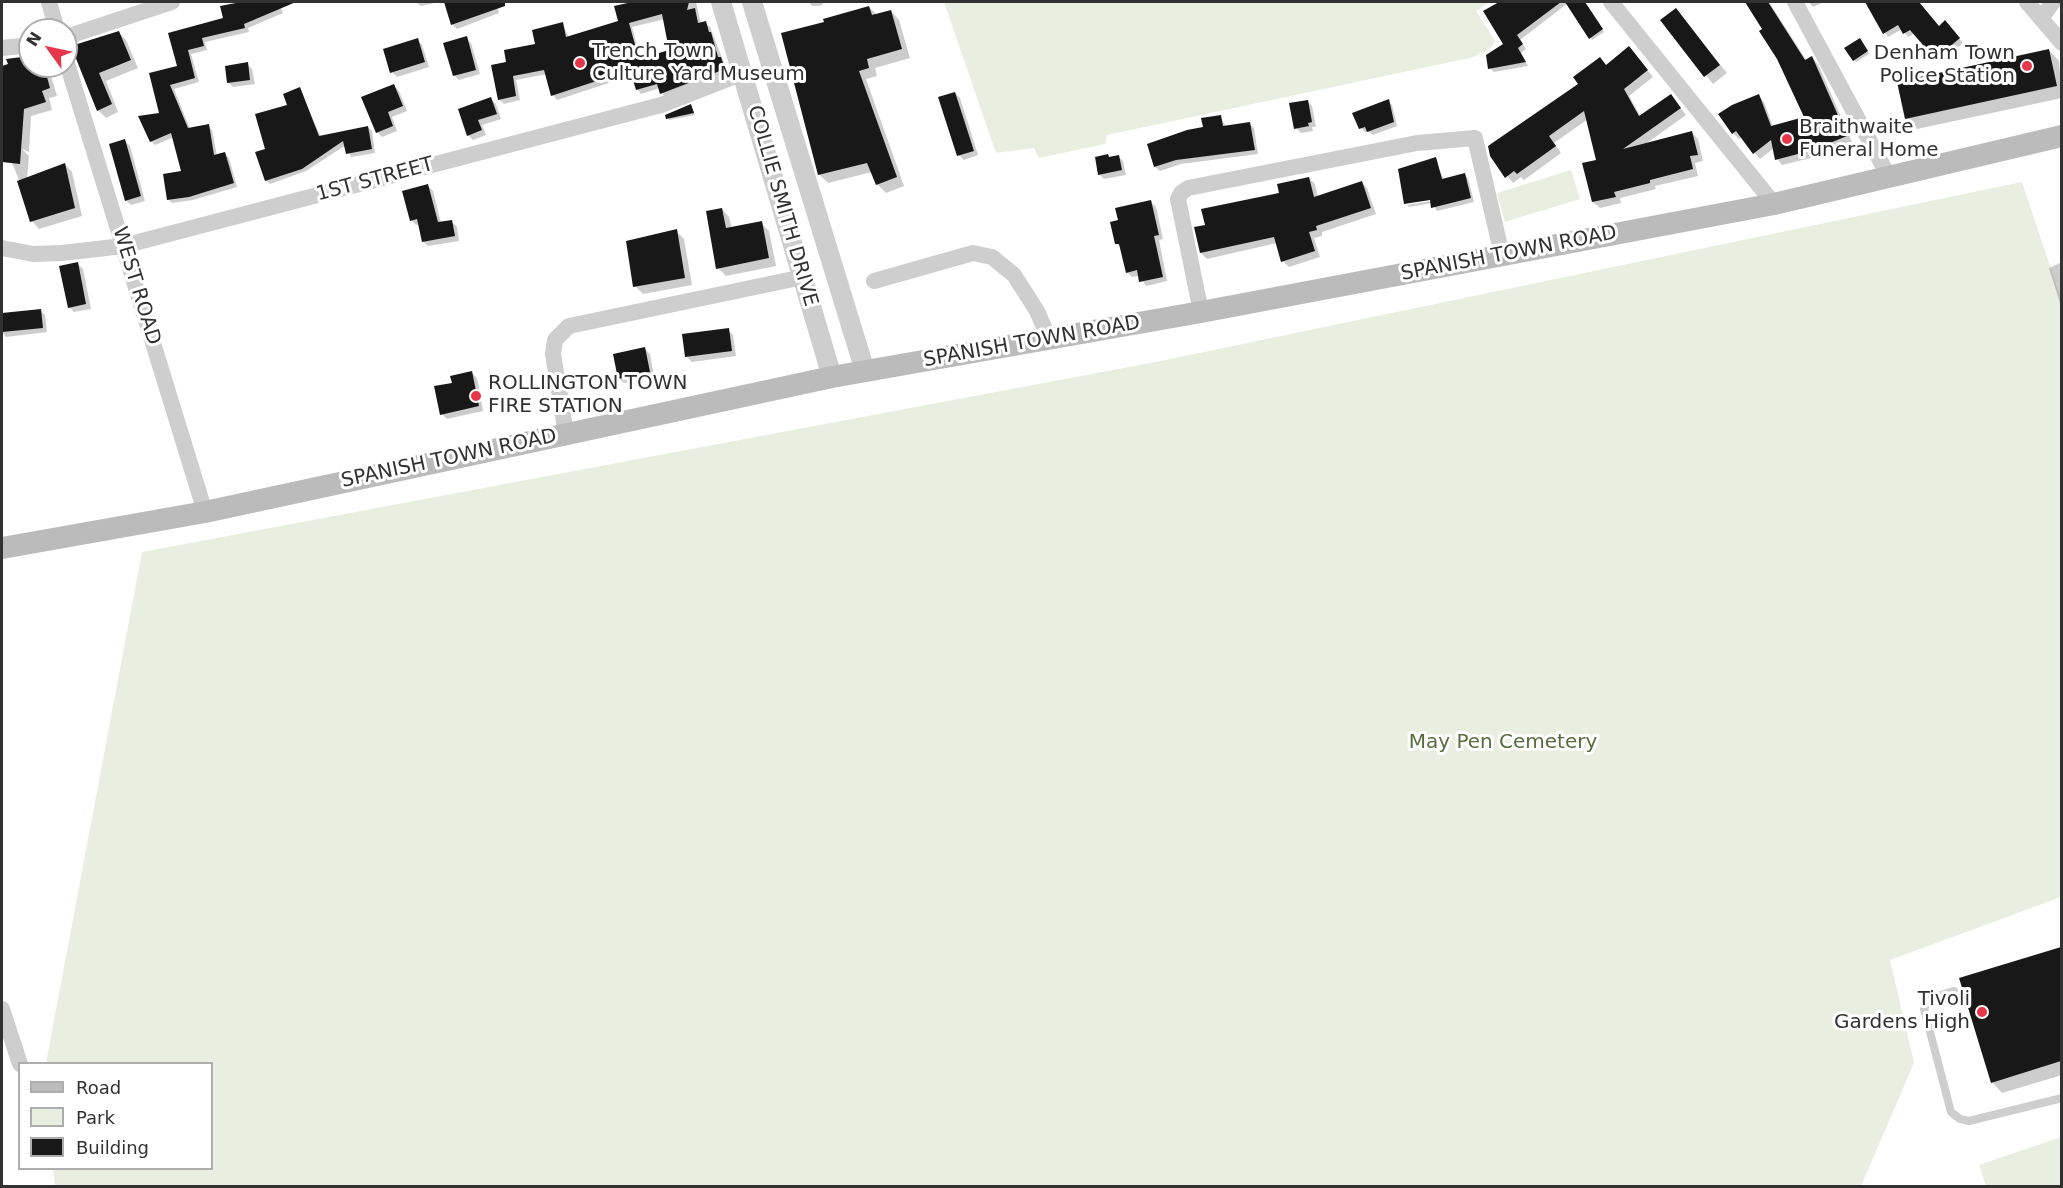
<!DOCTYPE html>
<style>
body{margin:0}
#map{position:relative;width:2063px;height:1188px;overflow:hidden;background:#fff;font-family:"DejaVu Sans",sans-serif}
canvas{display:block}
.frame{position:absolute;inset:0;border:3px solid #313131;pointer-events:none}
.legend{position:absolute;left:18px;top:1062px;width:195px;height:108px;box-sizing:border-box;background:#fff;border:2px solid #adadad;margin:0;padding:8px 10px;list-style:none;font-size:18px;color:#313131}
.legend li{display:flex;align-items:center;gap:12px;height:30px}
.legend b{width:30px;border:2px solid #adadad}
.north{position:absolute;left:18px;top:18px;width:60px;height:60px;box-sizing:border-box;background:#fff;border:2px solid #adadad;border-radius:50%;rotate:303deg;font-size:16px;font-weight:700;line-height:24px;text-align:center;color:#313131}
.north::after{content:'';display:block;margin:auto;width:21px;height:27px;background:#e5364a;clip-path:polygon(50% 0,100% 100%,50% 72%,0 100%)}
</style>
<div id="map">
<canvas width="2063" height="1188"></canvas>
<div class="frame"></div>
<ul class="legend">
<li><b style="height:8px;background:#bbb"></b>Road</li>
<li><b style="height:16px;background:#e8eee0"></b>Park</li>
<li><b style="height:16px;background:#181818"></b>Building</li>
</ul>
<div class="north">N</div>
</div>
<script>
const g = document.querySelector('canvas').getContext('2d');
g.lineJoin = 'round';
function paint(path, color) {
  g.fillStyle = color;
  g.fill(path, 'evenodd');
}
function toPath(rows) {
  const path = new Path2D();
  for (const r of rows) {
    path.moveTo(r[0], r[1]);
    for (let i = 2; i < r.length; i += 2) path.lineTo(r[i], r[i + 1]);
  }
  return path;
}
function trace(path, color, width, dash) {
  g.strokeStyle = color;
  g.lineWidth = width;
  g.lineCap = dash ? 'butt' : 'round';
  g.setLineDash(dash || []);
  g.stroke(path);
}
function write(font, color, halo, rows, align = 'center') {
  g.font = font + ' "DejaVu Sans",sans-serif';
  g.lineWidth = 6;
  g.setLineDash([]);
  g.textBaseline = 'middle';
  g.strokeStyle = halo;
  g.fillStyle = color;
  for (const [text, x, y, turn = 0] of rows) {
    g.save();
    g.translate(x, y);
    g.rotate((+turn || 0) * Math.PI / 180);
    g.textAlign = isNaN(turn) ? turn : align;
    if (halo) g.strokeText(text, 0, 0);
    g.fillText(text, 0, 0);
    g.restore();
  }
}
const green = toPath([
 [944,2,1490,2,1476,11,1495,41,1492,47,1474,57,1107,135,1105,144,1039,158,1034,148,996,153],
 [1571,170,1580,199,1505,222,1497,193],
 [2022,182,2061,299,2061,897,1890,960,1914,1063,1861,1186,55,1186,53,1169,212,1168,212,1064,46,1063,142,552,1161,361],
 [2061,1137,2061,1186,1986,1186,1979,1165]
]);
const shadow = toPath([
 [247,2,278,2,283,13,248,28,249,32,205,42,207,50,191,54,199,82,174,89,190,129,208,126,212,130,217,156,224,153,229,158,237,187,193,200,172,203,168,199,183,172,174,137,155,145,151,141,161,114,151,74,178,67,170,34,224,19,222,8],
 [416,2,439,2,421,6],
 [445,2,496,2,499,13,457,29,452,24],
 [638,2,696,2,701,24,705,23,710,27,728,73,665,98,660,88,641,94,637,89,633,75,557,100,553,95,547,74,516,80,520,100,504,104,499,99,508,63,537,45,562,23,569,38,620,22,616,7],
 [665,19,671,51,641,60,632,27],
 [1501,2,1568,3,1520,40,1526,49,1521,53,1528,66,1494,72,1490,68,1505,44,1485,11],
 [1746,2,1769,2,1807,61,1812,58,1818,64,1852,142,1819,156,1782,165,1777,159,1774,148,1760,159,1742,137,1739,139,1733,133,1759,96,1764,102,1773,127,1806,118,1764,30],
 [1809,2,1824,2,1813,7],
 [1885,2,1919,2,1939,28,1949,26,1963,43,1940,62,1915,33,1908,37,1902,29,1888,37,1871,9],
 [869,7,877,15,891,11,899,20,910,58,875,68,877,76,866,79,904,186,886,193,877,184,872,172,828,183,819,174,826,23],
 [1590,10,1604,32,1592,40,1576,16],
 [1676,11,1727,73,1713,84,1663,21],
 [118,32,126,40,138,68,106,81,118,112,106,118,98,110,73,47],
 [466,38,471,43,480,74,459,80,454,75],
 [417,40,422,45,429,67,397,77,392,72],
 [1861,42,1869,54,1856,62,1854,60],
 [2049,50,2059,61,2062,98,1917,129,1907,118],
 [1635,55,1653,77,1629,96,1641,117,1671,96,1686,115,1644,145,1692,133,1698,139,1703,161,1695,163,1698,176,1655,186,1656,189,1620,198,1621,203,1600,208,1593,202,1598,161,1588,119,1554,143,1561,153,1524,180,1521,177,1513,183,1491,155,1580,84,1600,59,1607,66],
 [30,57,30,66,48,66,57,96,49,98,52,110,31,116,29,152,22,149,29,156,27,179,65,164,72,172,82,216,39,229,32,221,27,199,2,139,2,68],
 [247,64,252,69,255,84,233,87,228,82],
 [394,86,399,91,407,111,392,117,397,131,382,137,377,132],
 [299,89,321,137,368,127,372,131,375,153,351,157,346,145,306,171,270,184,266,180,267,150],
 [955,93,960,98,978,155,964,160,959,155],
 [491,99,496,104,501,119,482,125,486,135,473,140,468,135],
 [1308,101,1312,106,1316,127,1312,127,1313,131,1301,133,1296,128],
 [1388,101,1392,105,1397,126,1373,135,1368,131,1365,132,1361,128],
 [691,106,695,115,669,120,667,118],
 [1220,116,1226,127,1250,124,1254,128,1258,154,1181,164,1160,171,1155,167],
 [125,141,130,146,145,201,131,205,126,200],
 [1118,156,1123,161,1126,175,1104,179,1099,174,1096,158],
 [1435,159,1444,180,1465,175,1468,178,1474,202,1437,211,1432,203,1409,207,1407,205,1437,200],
 [1309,178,1315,184,1318,197,1361,182,1367,188,1376,214,1322,232,1322,236,1314,238,1320,257,1289,267,1283,261,1277,243,1207,259,1201,253,1207,226,1281,194],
 [428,186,433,191,441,223,452,222,457,227,459,241,428,246,423,241,420,224,416,225,411,220],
 [1151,202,1156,207,1163,239,1159,240,1167,281,1146,286,1139,276,1132,277,1127,272,1122,249,1117,244,1120,221],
 [722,209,729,217,732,229,761,223,769,231,776,266,726,276,718,268],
 [676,231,684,239,692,285,643,294,635,286],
 [2062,262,2062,309,2049,268],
 [78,264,83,269,91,309,74,312,69,307],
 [40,310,45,315,47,332,6,337,2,332,2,315],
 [728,330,733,335,736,356,692,362,687,357],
 [645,349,650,354,654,377,624,383,619,378],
 [472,373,477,378,483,411,447,419,442,414],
 [2062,948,2062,1075,2002,1093,1992,1082,1961,979]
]);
const building = toPath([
 [241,2,296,2,244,24,245,28,202,38,204,46,188,50,195,78,170,85,188,128,209,124,214,155,225,152,234,183,189,197,167,200,163,174,181,171,171,133,150,142,138,116,159,113,149,73,177,66,168,33,223,18,220,6],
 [444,2,505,2,505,6,451,25],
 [632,2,689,2,687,10,695,8,698,23,706,21,709,32,711,32,718,57,721,57,725,69,660,94,657,84,636,90,630,70,551,96,544,70,513,76,516,96,498,100,491,65,506,62,504,50,535,44,532,30,563,22,566,37,618,21,614,6],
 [662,14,669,50,639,59,629,23],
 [1499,2,1561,2,1517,35,1523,44,1518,48,1526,62,1488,69,1486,55,1503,44,1483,11],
 [1565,2,1585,2,1603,29,1589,39],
 [1745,2,1768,2,1805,60,1812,56,1847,136,1813,150,1775,160,1771,140,1753,154,1736,131,1732,134,1718,114,1732,105,1759,94,1771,126,1804,117,1777,59,1759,31,1762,29],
 [1865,2,1919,2,1939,26,1945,20,1960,38,1935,59,1910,30,1903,34,1898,25,1883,34],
 [869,6,872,15,891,10,902,49,867,59,869,68,859,71,897,177,876,185,867,163,818,175,781,33,824,22,823,19],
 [1676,8,1720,65,1704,77,1660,20],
 [119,31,131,60,99,73,112,104,97,111,71,46],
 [467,36,476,70,453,76,443,43],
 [418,38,425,62,390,73,383,49],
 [1860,38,1868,51,1853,61,1844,48],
 [1629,46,1648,70,1624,89,1639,116,1671,94,1681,108,1623,149,1692,131,1698,155,1690,156,1693,169,1650,180,1650,183,1614,192,1616,197,1592,202,1582,163,1596,160,1584,111,1549,136,1556,146,1517,174,1514,171,1505,178,1490,156,1488,146,1578,84,1573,77,1600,57,1606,65],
 [2049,49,2057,86,1905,119,1897,82],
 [30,56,30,66,44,66,50,88,42,91,46,102,24,109,20,164,2,162,2,66,8,64,6,59],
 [248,62,250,80,227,83,225,66],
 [394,84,403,106,388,112,393,126,376,133,361,97],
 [300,87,319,136,368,126,372,149,346,154,343,141,302,169,265,181,255,152,265,149,255,114,287,105,283,94],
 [955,92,974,151,957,156,938,97],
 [491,97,497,114,478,120,482,130,467,136,458,109],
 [1389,99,1394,122,1367,132,1365,127,1359,129,1352,113],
 [1308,100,1312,122,1308,123,1309,126,1294,129,1289,103],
 [691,104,694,113,666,119,665,115],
 [1221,115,1223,126,1250,122,1255,150,1176,160,1154,167,1147,144,1187,130,1203,127,1201,118],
 [125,139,141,196,125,201,109,144],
 [1108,154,1109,157,1119,155,1122,170,1098,175,1095,157],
 [1436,157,1442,179,1465,173,1471,198,1431,208,1430,200,1404,204,1398,169],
 [65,163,75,208,30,222,17,181],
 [1309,177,1314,197,1362,181,1371,208,1316,226,1317,230,1309,232,1315,251,1281,262,1274,237,1200,253,1194,227,1205,225,1201,209,1279,193,1277,184],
 [428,184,438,222,452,220,455,236,422,242,417,219,410,221,402,191],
 [1151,200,1159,235,1154,236,1163,277,1139,282,1137,270,1126,273,1119,244,1115,244,1110,222,1118,220,1115,208],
 [722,208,726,228,762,221,769,258,716,269,706,211],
 [677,229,685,278,633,287,626,241],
 [78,262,86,304,68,308,59,266],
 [41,309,43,328,2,332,2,313],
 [729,328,732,351,685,357,682,334],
 [645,347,650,372,618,379,613,354],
 [472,371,479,406,440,415,434,386,452,383,450,376],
 [2061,947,2061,1061,1991,1083,1959,978]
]);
const service = toPath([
 [814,2,819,2],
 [1954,991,1930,998,1924,1009,1951,1112,1960,1119,1969,1121,2062,1098]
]);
const minor = toPath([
 [49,2,57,30],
 [1611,2,1774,204],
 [1795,2,1889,177],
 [2027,2,2062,43],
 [2041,19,2053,2],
 [66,37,172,2],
 [2,48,30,45],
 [66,60,205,512],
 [2,248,33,254,62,253,123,246,661,105,743,73],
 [874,281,973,253,992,257,1014,275,1037,311,1049,339],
 [1201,312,1178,199,1181,193,1188,188,1417,143,1475,138,1502,255],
 [566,434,553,354,555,340,569,326,803,277],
 [2,1009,20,1064]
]);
const tertiary = toPath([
 [721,2,832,377],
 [752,2,865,371]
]);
const secondary = toPath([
 [2,548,205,512,832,377,1201,312,1774,204,2062,136]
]);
const markers = [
 [580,63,6,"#e5364a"],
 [2027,66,6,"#e5364a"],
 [1787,139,6,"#e5364a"],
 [476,396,6,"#e5364a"],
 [1982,1012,6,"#e5364a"]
];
const poiNames = [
 ["Trench Town",592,52],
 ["Culture Yard Museum",592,75],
 ["Denham Town",2015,54,"right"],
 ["Police Station",2015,77,"right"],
 ["Braithwaite",1799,128],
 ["Funeral Home",1799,151],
 ["ROLLINGTON TOWN",488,384],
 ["FIRE STATION",488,407],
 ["Tivoli",1970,1000,"right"],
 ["Gardens High",1970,1023,"right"]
];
const streetNames = [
 ["1ST STREET",375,180,-15],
 ["COLLIE SMITH DRIVE",782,206,74],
 ["SPANISH TOWN ROAD",1509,254,-11],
 ["WEST ROAD",136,286,73],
 ["SPANISH TOWN ROAD",1032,342,-10],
 ["SPANISH TOWN ROAD",449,459,-12]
];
const parkNames = [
 ["May Pen Cemetery",1503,743]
];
paint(green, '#e8eee0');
paint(shadow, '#0003');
paint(building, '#181818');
trace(service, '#cecece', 8);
trace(minor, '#cecece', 16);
trace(tertiary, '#cecece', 20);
trace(secondary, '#bbb', 22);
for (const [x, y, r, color] of markers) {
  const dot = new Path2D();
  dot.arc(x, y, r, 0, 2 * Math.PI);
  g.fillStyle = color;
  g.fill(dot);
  trace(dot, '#fff', 2);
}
write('20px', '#313131', '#fff', poiNames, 'left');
write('20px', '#313131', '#fff', streetNames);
write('20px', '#566e3e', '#fff', parkNames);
</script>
